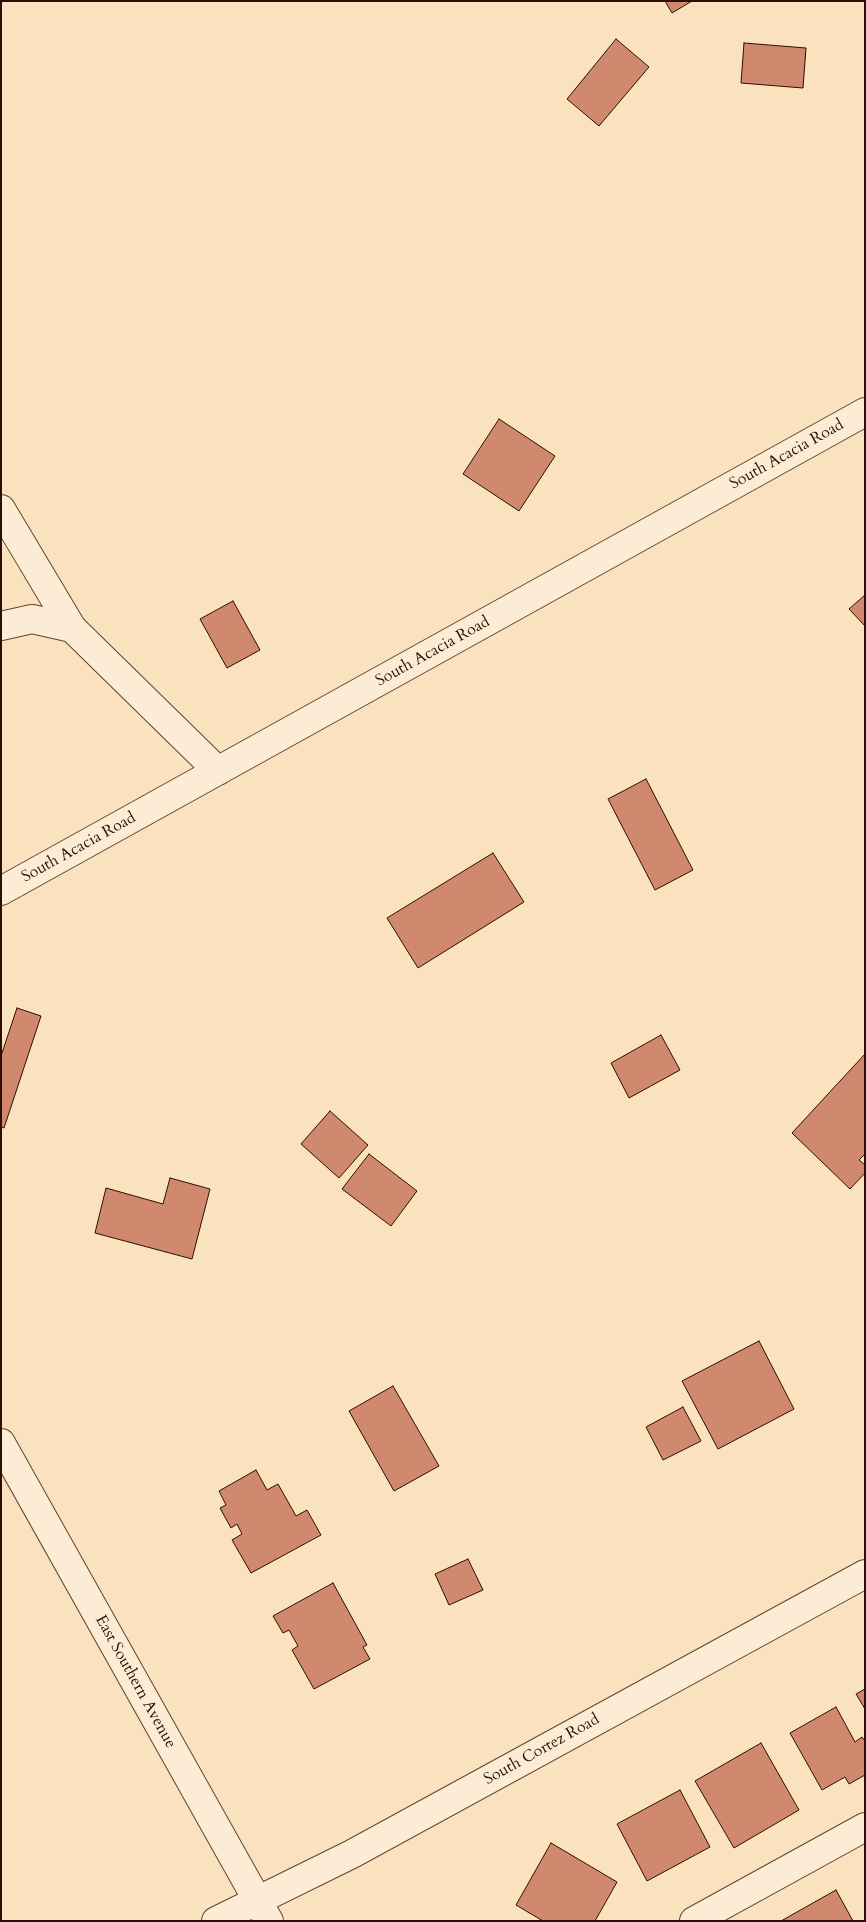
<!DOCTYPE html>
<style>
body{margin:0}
#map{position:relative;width:866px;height:1922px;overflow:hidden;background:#fbe2be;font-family:Cardo,serif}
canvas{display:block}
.frame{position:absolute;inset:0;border:2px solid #2c0f00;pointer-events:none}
</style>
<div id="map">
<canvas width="866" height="1922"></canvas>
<div class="frame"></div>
</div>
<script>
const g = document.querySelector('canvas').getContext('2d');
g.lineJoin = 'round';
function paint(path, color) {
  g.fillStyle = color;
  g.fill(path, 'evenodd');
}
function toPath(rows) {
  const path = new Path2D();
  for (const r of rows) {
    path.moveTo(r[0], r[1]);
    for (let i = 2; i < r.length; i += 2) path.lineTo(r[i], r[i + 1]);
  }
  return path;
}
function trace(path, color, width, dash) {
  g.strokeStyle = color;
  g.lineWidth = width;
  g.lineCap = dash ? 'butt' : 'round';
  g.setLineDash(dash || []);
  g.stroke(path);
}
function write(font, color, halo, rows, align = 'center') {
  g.font = font + ' Cardo,serif';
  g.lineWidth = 4.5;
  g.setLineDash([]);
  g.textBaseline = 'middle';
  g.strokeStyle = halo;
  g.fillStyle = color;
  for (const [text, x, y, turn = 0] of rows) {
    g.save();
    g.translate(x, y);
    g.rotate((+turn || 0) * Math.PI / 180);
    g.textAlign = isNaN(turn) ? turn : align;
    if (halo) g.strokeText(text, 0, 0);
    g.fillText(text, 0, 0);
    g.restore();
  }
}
const building = toPath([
 [665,1,692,1,672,13,665,1],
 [616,39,649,67,599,126,567,99,616,39],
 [744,43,806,48,803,88,741,83,744,43],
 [499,419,555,456,519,511,463,474,499,419],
 [865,595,865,626,849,609,865,595],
 [233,601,260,650,227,668,200,619,233,601],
 [646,779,693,870,655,890,608,799,646,779],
 [493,853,524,902,418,968,387,918,493,853],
 [17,1008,41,1016,4,1128,1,1127,1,1056,17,1008],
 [661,1035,680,1070,629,1098,611,1063,661,1035],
 [865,1054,865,1154,859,1160,865,1165,865,1173,850,1189,792,1133,865,1054],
 [330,1111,368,1145,339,1178,301,1144,330,1111],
 [369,1154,417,1191,391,1226,342,1189,369,1154],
 [170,1178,210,1189,192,1259,95,1233,106,1188,163,1204,170,1178],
 [759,1341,794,1409,718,1449,682,1381,759,1341],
 [393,1386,439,1466,394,1491,349,1411,393,1386],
 [683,1407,701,1441,663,1460,646,1427,683,1407],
 [256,1470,267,1490,278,1484,296,1516,307,1510,321,1535,251,1573,232,1540,242,1534,237,1524,231,1528,220,1508,226,1505,219,1491,256,1470],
 [468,1559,483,1590,449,1605,435,1574,468,1559],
 [333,1583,367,1645,363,1647,370,1659,314,1689,292,1650,298,1646,289,1630,283,1633,273,1616,333,1583],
 [865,1689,865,1709,856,1694,865,1689],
 [836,1707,855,1742,862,1737,865,1741,865,1775,849,1784,845,1777,822,1790,790,1733,836,1707],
 [761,1743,799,1810,734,1848,695,1781,761,1743],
 [680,1790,710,1847,647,1881,617,1824,680,1790],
 [551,1843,617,1882,595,1921,543,1921,516,1905,551,1843],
 [836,1890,853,1921,781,1921,836,1890]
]);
const minor = toPath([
 [1,509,72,628,218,771],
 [1,626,32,619,72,628],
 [1,891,865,412],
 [1,1443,269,1921],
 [216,1921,352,1854,865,1574],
 [694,1921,865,1827]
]);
const streetNames = [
 ["South Acacia Road",787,455,-29],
 ["South Acacia Road",433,652,-29],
 ["South Acacia Road",79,848,-29],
 ["East Southern Avenue",135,1682,61],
 ["South Cortez Road",542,1750,-29]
];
paint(building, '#d0886e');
trace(building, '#2c0f00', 1);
trace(minor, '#604430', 30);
trace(minor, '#fcecd5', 28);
write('16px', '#2c0f00', '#fcecd5', streetNames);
</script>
